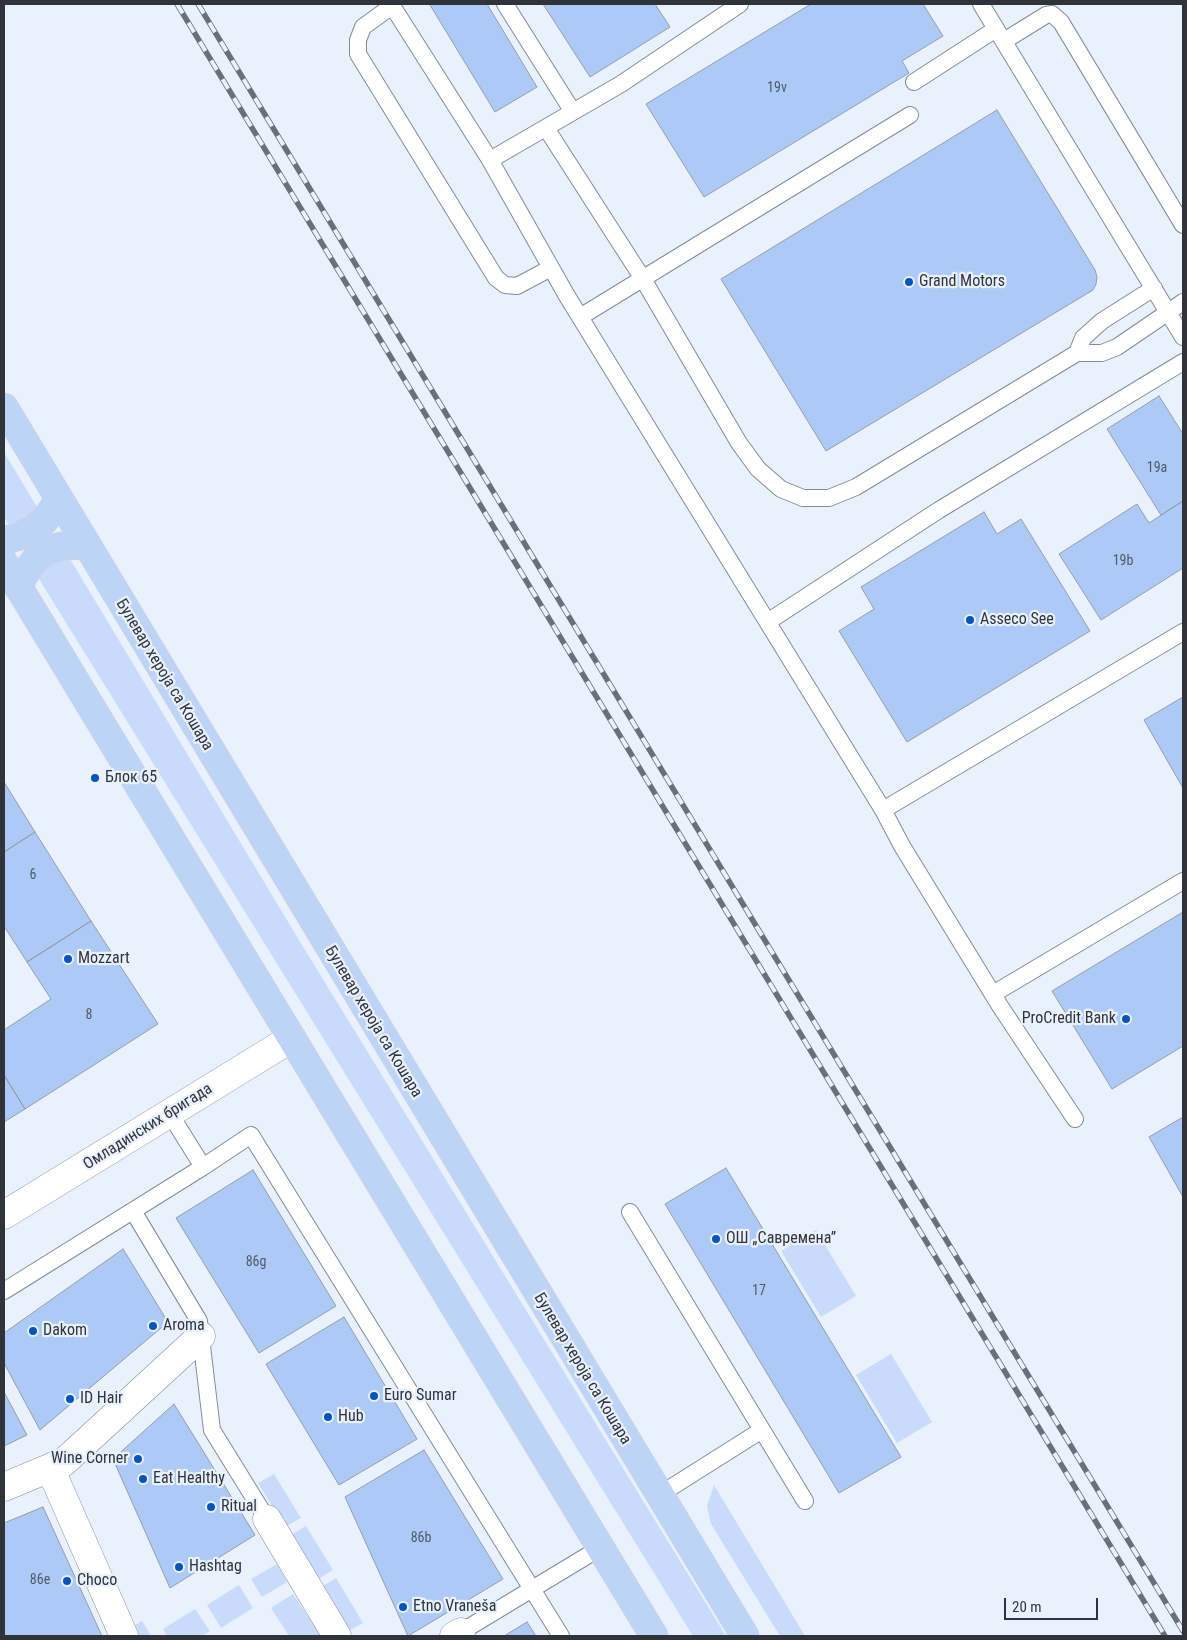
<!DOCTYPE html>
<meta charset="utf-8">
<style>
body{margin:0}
#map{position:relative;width:1187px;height:1640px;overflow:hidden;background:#e9f1fd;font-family:"Roboto Condensed",sans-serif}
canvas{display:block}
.frame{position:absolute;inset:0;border:5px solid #30343a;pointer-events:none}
.scale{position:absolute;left:1004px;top:1598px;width:94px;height:22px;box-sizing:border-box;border:2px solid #30343a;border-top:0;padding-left:6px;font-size:15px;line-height:18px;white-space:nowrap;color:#30343a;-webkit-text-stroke:4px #e9f1fd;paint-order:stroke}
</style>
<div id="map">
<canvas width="1187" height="1640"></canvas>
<div class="frame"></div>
<div class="scale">20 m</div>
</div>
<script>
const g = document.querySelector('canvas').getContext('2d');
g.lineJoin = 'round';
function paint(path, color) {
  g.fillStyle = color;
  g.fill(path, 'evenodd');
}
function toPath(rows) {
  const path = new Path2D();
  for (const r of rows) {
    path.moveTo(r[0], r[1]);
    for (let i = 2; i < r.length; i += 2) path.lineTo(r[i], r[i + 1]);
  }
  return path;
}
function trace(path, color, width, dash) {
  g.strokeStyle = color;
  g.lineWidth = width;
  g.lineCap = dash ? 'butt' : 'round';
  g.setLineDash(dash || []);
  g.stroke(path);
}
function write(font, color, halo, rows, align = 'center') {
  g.font = font + ' "Roboto Condensed",sans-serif';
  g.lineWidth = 4.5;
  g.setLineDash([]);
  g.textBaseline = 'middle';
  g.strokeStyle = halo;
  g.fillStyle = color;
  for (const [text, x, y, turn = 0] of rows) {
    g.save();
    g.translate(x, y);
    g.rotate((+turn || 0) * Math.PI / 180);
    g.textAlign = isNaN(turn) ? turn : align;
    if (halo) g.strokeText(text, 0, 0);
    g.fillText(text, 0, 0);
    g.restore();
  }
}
const green = toPath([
 [4,452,37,507,33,512,22,521,8,524,4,517],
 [70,559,302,945,726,1636,693,1636,39,579,42,573,52,565,58,562],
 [816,1230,856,1296,821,1317,781,1251],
 [891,1354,932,1422,897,1443,856,1375],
 [274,1474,301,1518,285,1527,258,1483],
 [714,1485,805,1636,780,1636,711,1524,707,1506],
 [306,1526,333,1570,317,1580,291,1535],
 [277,1564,287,1582,262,1597,251,1579],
 [336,1578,363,1623,347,1632,320,1588],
 [239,1585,253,1608,221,1628,207,1605],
 [293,1594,321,1636,289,1636,271,1608],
 [195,1609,210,1631,202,1636,167,1636,163,1629],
 [142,1621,151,1636,128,1636,125,1631]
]);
const building = toPath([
 [432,4,487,4,537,87,495,112,430,5,432,4],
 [543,4,655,4,670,27,590,77,543,4],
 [811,4,923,4,943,36,902,61,909,73,704,197,646,104,811,4],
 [997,110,1095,270,1097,277,1096,284,1093,290,826,451,721,279,997,110],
 [1159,396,1183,434,1183,501,1161,515,1107,429,1159,396],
 [1183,501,1183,568,1101,620,1059,554,1137,504,1149,523,1183,501],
 [984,512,997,534,1021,519,1090,631,907,742,839,631,874,609,861,587,984,512],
 [1183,697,1183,788,1144,720,1183,697],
 [4,782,35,832,4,852,4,782],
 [35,832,91,921,27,962,4,926,4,852,35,832],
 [1183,912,1183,1046,1112,1089,1052,991,1183,912],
 [91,921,158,1024,25,1109,4,1075,4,1030,51,999,27,962,91,921],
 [4,1075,25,1109,4,1122,4,1075],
 [1183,1117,1183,1197,1149,1137,1183,1117],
 [726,1168,901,1457,839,1493,665,1204,726,1168],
 [253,1170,336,1306,259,1353,176,1218,253,1170],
 [123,1249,168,1322,40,1430,4,1363,4,1333,123,1249],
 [344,1317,417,1439,339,1485,266,1364,344,1317],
 [4,1392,27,1435,4,1446,4,1392],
 [174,1404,255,1535,170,1588,113,1459,174,1404],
 [424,1450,503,1579,408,1636,345,1497,424,1450],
 [43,1507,102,1636,4,1636,4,1523,43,1507],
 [527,1622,536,1636,504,1636,527,1622]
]);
const lane = toPath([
 [391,4,490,160,567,296,883,810,902,846,1000,1006,1075,1119],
 [505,4,573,112],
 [981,4,1183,337],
 [392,6,363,27,358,40,358,54,496,278,505,285,517,286,551,268],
 [1004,41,1046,15,1052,14,1061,22,1183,225],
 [914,82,996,29],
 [546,128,643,279,739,443,758,469,781,489,803,498,829,498,856,487,1077,353,1102,353,1117,347,1183,302],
 [490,160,621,84,740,4],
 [580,317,910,115],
 [1077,353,1083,338,1102,321,1154,288],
 [769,621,939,510,1183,362],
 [883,810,1183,632],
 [993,994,1183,881],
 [170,1114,203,1167,251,1135,561,1636],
 [133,1211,199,1321,212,1430,267,1519],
 [630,1212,805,1501],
 [4,1291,203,1167],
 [659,1495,762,1430],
 [461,1632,600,1548]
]);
const street = toPath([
 [4,1215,292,1038],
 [50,1468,124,1636],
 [4,1487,64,1462,201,1336],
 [267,1519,337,1636],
 [454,1636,461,1632]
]);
const primary = toPath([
 [4,407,745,1636],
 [4,541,20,536,33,529,44,521,59,500],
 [4,563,654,1636],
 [18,587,25,574,34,561,44,553,54,548,67,545,86,546]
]);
const rail = toPath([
 [177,4,1165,1636],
 [198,4,1183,1631]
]);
const markers = [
 [909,282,5,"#0853bd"],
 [970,620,5,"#0853bd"],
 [95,778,5,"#0853bd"],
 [68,959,5,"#0853bd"],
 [1126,1019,5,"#0853bd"],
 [716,1239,5,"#0853bd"],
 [153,1326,5,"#0853bd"],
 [33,1331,5,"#0853bd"],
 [374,1396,5,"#0853bd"],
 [70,1399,5,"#0853bd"],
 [328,1417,5,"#0853bd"],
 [138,1459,5,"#0853bd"],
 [143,1479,5,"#0853bd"],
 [211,1507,5,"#0853bd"],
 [179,1567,5,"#0853bd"],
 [67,1581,5,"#0853bd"],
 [403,1607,5,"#0853bd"]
];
const numberNames = [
 ["19v",777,88],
 ["19a",1157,468],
 ["19b",1123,561],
 ["6",33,875],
 ["8",89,1015],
 ["86g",256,1262],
 ["17",759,1291],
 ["86b",421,1538],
 ["86e",40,1580]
];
const poiNames = [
 ["Grand Motors",919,282],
 ["Asseco See",980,620],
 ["Блок 65",105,778],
 ["Mozzart",78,959],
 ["ProCredit Bank",1116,1019,"right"],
 ["ОШ „Савремена”",726,1239],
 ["Aroma",163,1326],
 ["Dakom",43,1331],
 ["Euro Sumar",384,1396],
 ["ID Hair",80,1399],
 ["Hub",338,1417],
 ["Wine Corner",128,1459,"right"],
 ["Eat Healthy",153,1479],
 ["Ritual",221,1507],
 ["Hashtag",189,1567],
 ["Choco",77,1581],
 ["Etno Vraneša",413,1607]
];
const streetNames = [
 ["Булевар хероја са Кошара",164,675,59],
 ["Булевар хероја са Кошара",373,1022,59],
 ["Омладинских бригада",148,1127,-32],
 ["Булевар хероја са Кошара",582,1369,59]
];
paint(green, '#c8dbfa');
paint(building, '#adcaf6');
trace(building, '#939caa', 1);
trace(lane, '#828b98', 18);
trace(street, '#828b98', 29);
trace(primary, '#d1d2d4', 29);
trace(lane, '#fff', 16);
trace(street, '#fff', 28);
trace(primary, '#bed4f7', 28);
trace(rail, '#6b7078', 5.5);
trace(rail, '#e9f1fd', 4, [11]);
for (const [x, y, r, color] of markers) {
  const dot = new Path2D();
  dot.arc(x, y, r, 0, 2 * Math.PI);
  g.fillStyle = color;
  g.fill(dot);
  trace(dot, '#e9f1fd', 2);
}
write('14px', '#4f5a69', null, numberNames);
write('16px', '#30343a', '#e9f1fd', poiNames, 'left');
write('16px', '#30343a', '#e9f1fd', streetNames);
</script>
